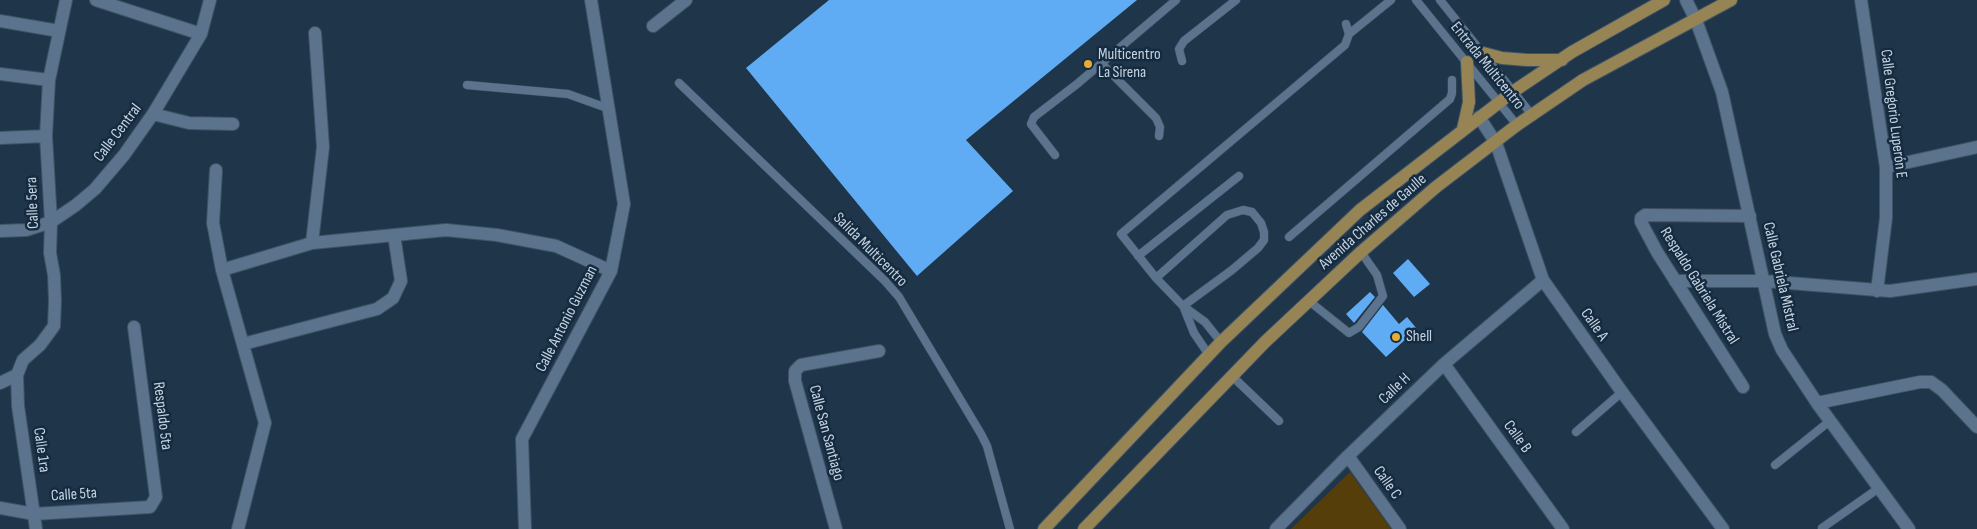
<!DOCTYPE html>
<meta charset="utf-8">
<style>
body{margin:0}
canvas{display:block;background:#1f354a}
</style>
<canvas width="1977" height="529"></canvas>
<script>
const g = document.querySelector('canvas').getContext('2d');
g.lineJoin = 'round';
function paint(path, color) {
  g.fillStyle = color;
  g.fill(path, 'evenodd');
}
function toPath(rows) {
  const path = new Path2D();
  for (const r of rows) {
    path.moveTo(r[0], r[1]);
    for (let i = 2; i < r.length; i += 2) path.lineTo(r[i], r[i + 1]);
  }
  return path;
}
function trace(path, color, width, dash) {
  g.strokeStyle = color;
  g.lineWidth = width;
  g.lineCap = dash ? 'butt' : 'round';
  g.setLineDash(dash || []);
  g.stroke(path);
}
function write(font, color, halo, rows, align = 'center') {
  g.font = font + ' "Sofia Sans Condensed",sans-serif';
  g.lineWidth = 5;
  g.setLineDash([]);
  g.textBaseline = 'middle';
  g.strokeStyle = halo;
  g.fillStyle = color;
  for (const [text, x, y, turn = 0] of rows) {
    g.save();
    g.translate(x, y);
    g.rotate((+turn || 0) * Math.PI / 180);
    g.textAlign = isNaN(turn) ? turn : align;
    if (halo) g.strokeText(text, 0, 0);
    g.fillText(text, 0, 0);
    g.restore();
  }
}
const green = toPath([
 [1350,472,1391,529,1291,529]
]);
const building = toPath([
 [829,0,1137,0,966,140,1013,191,917,276,746,68],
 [1408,259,1430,284,1414,297,1393,273],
 [1370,292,1375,297,1354,323,1346,314],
 [1383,305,1399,324,1407,317,1417,329,1386,357,1362,332]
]);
const lane = toPath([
 [1416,0,1517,125],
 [1440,0,1532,115],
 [1349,34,1391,0],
 [1182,61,1179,49,1184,41,1236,0],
 [1101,63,1156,118,1160,127,1159,136],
 [679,83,885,281,899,297,981,434,987,446,1010,529],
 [467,85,568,94,607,108],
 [1055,155,1031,124,1034,117,1077,84,1176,0],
 [1289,237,1450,99,1452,93,1452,80],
 [1138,256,1239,176],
 [1156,278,1227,215,1243,210,1252,212,1261,223,1264,232,1264,240,1258,248,1232,270,1183,306],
 [1309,301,1349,333,1359,327,1383,296,1377,275,1361,252],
 [1184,308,1194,333,1209,355],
 [1221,342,1205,322,1183,306,1156,278,1121,234,1345,45,1349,34,1346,24],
 [1232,376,1279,421],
 [1576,432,1622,392],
 [1775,465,1831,420],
 [1822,528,1879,488]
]);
const street = toPath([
 [96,0,201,34],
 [1686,0,1696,20,1722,92,1775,334,1782,350,1817,403,1909,529],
 [1861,0,1886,167,1886,218,1877,291],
 [0,21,59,31],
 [653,26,686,0],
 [0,74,49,80],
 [153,114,189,123,233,124],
 [1479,117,1496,143,1543,280,1622,392,1723,529],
 [0,138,46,136],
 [1886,167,1977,147],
 [216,170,213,223,222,270,265,423,238,529],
 [0,231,26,230,51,222,76,205,95,189,124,155,153,114,201,34,210,0],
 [312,243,323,147,315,33],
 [222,270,312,243,446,230,497,235,556,246,611,271],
 [1675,281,1764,281,1890,291,1977,279],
 [243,344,377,309,393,298,401,281,394,235],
 [1444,364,1563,529],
 [17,375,18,406,36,529],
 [0,383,17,375,23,360,40,345,54,326,55,301,54,275,50,253,51,222,46,136,49,80,66,0],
 [1743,387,1657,252,1641,222,1641,218,1645,215,1750,216],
 [1817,403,1920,382,1931,382,1942,390,1977,427],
 [1348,456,1400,529],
 [0,508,34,514,150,507,156,497,134,327],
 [525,529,522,439,611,271,624,204,591,0],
 [836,529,795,381,795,371,801,365,879,351],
 [1276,529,1348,456,1444,364,1543,280]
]);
const primary = toPath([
 [1483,53,1502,58,1527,60,1562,60],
 [1463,129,1469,102,1467,62],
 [1044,529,1221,342,1360,210,1514,91,1572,52,1664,0],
 [1084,529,1265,342,1361,252,1436,187,1517,125,1583,80,1731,0]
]);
const markers = [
 [1088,64,5,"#e5ad35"],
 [1396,337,5,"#e5ad35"]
];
const poiNames = [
 ["Multicentro",1098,55],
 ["La Sirena",1098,73],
 ["Shell",1406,337]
];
const streetNames = [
 ["Entrada Multicentro",1487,66,51],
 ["Calle Gregorio Luperón E",1893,114,83],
 ["Calle Central",118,133,-53],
 ["Calle 5era",33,203,-92],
 ["Avenida Charles de Gaulle",1373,222,-41],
 ["Salida Multicentro",870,250,45],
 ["Calle Gabriela Mistral",1780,277,77],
 ["Respaldo Gabriela Mistral",1699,286,58],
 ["Calle Antonio Guzman",567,319,-63],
 ["Calle A",1594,325,55],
 ["Calle H",1395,389,-44],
 ["Respaldo 5ta",162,416,83],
 ["Calle San Santiago",826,433,75],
 ["Calle B",1517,437,54],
 ["Calle 1ra",41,450,82],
 ["Calle C",1387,483,55],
 ["Calle 5ta",74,495,-4]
];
paint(green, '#563e0b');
paint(building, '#60acf4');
trace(lane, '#405365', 9);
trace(street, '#405365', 14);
trace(primary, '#405365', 14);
trace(lane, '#5b738c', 8);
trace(street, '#5b738c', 12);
trace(primary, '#968455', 12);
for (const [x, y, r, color] of markers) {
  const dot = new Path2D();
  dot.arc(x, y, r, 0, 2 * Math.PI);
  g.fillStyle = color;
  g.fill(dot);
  trace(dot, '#152b40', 2);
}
write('16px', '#c6d3e1', '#152b40', poiNames, 'left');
write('16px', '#c6d3e1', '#152b40', streetNames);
</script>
